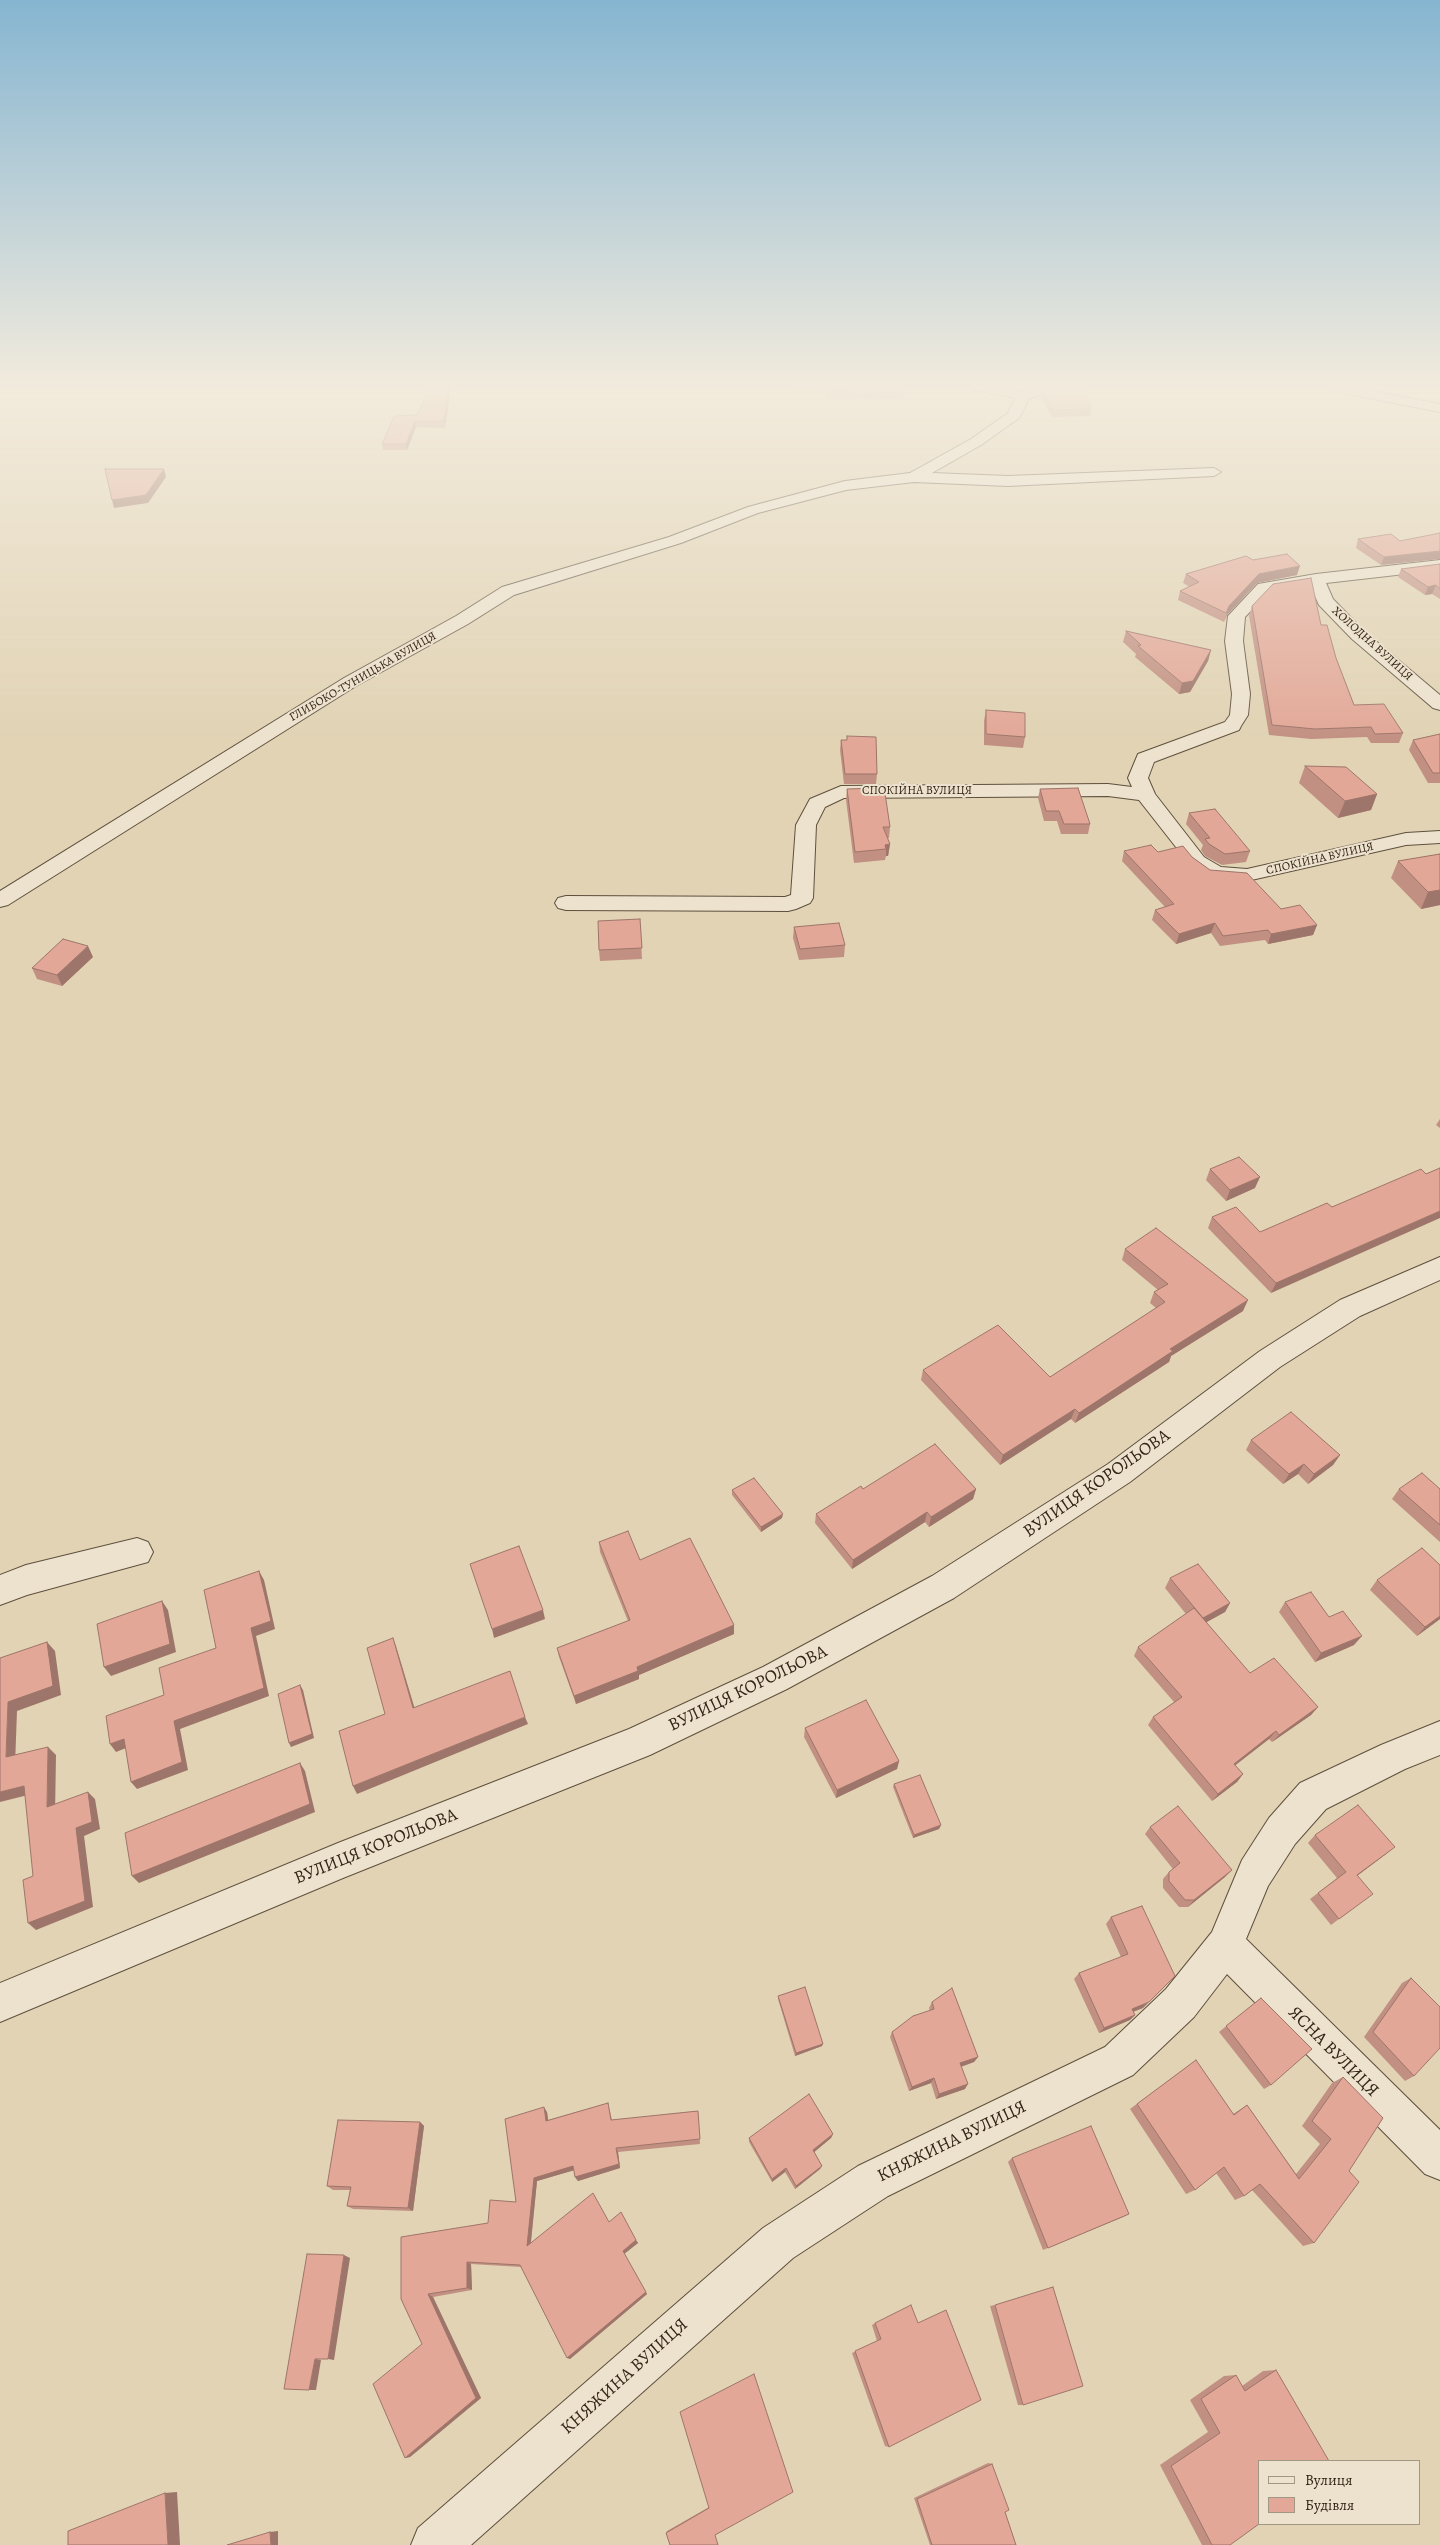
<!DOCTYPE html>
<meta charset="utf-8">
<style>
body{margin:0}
#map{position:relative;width:1440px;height:2545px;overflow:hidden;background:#e1d3b4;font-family:Alegreya,serif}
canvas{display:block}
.legend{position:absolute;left:1258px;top:2460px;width:162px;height:65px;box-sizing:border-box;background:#ece2ce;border:1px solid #a29684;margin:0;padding:6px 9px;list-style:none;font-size:15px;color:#342516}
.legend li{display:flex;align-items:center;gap:10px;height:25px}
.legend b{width:25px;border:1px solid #a29684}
</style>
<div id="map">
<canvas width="1440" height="2545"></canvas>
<ul class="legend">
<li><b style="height:6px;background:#ece2ce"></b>Вулиця</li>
<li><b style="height:14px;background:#e2a797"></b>Будівля</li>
</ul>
</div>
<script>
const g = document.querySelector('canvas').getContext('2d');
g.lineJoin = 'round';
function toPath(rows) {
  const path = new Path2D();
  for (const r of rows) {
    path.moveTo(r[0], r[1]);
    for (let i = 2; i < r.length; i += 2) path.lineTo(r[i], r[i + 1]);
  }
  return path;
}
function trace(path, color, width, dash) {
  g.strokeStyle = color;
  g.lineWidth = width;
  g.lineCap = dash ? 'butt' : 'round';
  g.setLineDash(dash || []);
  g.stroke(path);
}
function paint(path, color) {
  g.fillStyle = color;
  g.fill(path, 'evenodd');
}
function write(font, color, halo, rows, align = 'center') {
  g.font = font + ' Alegreya,serif';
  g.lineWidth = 4;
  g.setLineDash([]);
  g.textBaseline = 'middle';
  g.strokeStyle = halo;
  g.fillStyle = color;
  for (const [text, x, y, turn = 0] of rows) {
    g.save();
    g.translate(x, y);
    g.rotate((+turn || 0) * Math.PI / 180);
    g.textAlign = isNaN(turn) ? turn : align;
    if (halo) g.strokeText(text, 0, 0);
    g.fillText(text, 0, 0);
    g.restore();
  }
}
const minor = toPath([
 [972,387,998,387,1022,392,1036,387,1055,387,1053,390,1029,399,1019,418,981,445,932,473,1008,476,1214,468,1221,472,1214,476,1008,486,914,482,846,490,758,513,681,543,514,595,468,624,356,686,8,905,0,907,0,891,344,678,456,616,502,587,669,537,748,507,845,481,910,473,971,439,1008,413,1015,398,974,390,972,387],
 [1325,387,1352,387,1440,404,1440,412,1332,391,1325,387],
 [1440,560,1440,570,1326,583,1333,599,1364,631,1440,695,1440,710,1433,708,1352,639,1319,605,1310,585,1269,592,1245,617,1243,641,1250,694,1248,715,1241,726,1239,730,1154,762,1148,778,1155,794,1204,857,1221,867,1247,869,1406,833,1440,831,1440,843,1406,845,1247,881,1216,879,1208,878,1190,865,1139,800,1108,796,844,798,825,807,816,825,813,898,810,903,796,909,788,911,566,910,558,908,555,903,558,898,566,896,785,897,791,895,796,825,810,799,841,786,1108,784,1132,787,1128,778,1138,754,1225,722,1230,715,1232,694,1225,641,1228,616,1258,584,1316,574,1440,560],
 [1440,1257,1440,1280,1360,1316,1280,1367,1130,1482,954,1598,787,1689,650,1755,343,1878,0,2022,0,1983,338,1843,629,1729,763,1667,932,1576,1108,1464,1260,1351,1340,1300,1440,1257],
 [137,1538,148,1542,153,1552,148,1562,27,1595,0,1605,0,1575,26,1565,137,1538],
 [1440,1721,1440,1755,1405,1769,1326,1809,1295,1844,1268,1886,1246,1939,1440,2130,1440,2180,1425,2174,1227,1974,1194,2017,1133,2075,888,2196,793,2258,471,2545,411,2545,418,2528,763,2228,858,2166,1105,2047,1166,1989,1212,1932,1242,1860,1269,1818,1300,1783,1381,1745,1440,1721]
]);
const wall = toPath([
 [430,387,451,387,445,428,416,427,407,450,383,450,382,444,417,415],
 [789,387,902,387,904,393,903,399,826,397,826,393,820,392,820,390,789,390],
 [1042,390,1091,409,1090,416,1052,417,1041,397],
 [1358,539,1400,541,1381,565,1356,548],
 [1253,560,1297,575,1257,583,1227,615,1224,622,1178,600,1180,591,1190,587,1183,583,1186,574],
 [1440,564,1440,599,1432,594,1425,595,1398,577,1401,569],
 [1252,606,1321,625,1336,658,1354,705,1403,733,1399,743,1371,743,1367,737,1311,739,1269,735,1249,616],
 [1126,631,1211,650,1208,661,1190,692,1179,694,1135,657,1136,654,1123,642],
 [986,710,1025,737,1023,748,984,745,984,721],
 [1440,734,1440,783,1428,783,1409,750,1413,740],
 [841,740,847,740,877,774,876,784,844,784,840,750],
 [1305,766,1377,794,1371,810,1338,818,1299,783],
 [847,789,878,793,890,827,889,838,887,838,890,844,888,856,886,856,885,860,854,863,846,800],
 [1040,789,1090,824,1088,834,1061,834,1057,821,1044,821,1038,798],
 [1189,813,1250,851,1246,862,1222,865,1205,856,1201,850,1203,845,1186,824],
 [1124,851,1158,852,1192,857,1210,870,1281,909,1317,925,1313,935,1268,944,1265,940,1220,946,1211,933,1176,944,1152,920,1155,910,1165,907,1122,861],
 [1440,854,1440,905,1421,909,1391,878,1398,861],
 [640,919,642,959,600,961,599,950],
 [794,927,845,945,844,957,799,960,793,938],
 [93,957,62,986,37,979,32,968],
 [1440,1119,1440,1128,1436,1125],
 [1210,1169,1255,1188,1226,1201,1206,1180],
 [1426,1174,1271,1293,1208,1228,1212,1217,1260,1232],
 [1125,1249,1243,1311,1171,1356,1169,1362,1075,1423,1071,1419,1000,1465,921,1380,923,1370,1050,1377,1156,1308,1150,1303,1154,1292,1158,1290,1122,1260],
 [1251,1440,1340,1455,1333,1465,1308,1484,1298,1474,1283,1484,1246,1450],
 [863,1489,976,1489,973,1499,929,1527,925,1522,852,1569,815,1523,816,1514],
 [1399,1489,1440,1489,1440,1542,1392,1499],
 [732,1490,782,1518,761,1532,732,1495],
 [599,1542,640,1560,734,1625,734,1634,639,1675,639,1679,576,1704,559,1657,557,1648,628,1621,600,1552],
 [1170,1578,1230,1603,1225,1612,1206,1622,1250,1673,1318,1707,1311,1715,1272,1742,1269,1739,1235,1765,1243,1774,1237,1782,1212,1801,1148,1725,1153,1717,1174,1702,1134,1656,1138,1647,1186,1614,1165,1588],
 [1377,1580,1440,1619,1417,1636,1370,1590],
 [1285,1602,1329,1617,1354,1645,1315,1662,1279,1612],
 [805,1728,899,1761,897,1769,836,1798,804,1737],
 [894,1784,941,1825,939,1829,913,1838,893,1787],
 [1150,1827,1225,1877,1188,1907,1179,1907,1163,1888,1163,1879,1169,1872,1173,1869,1145,1834],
 [1315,1835,1386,1854,1358,1875,1364,1900,1331,1925,1310,1899,1318,1893,1337,1878,1308,1843],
 [1142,1906,1143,2008,1133,2012,1135,2015,1130,2020,1099,2033,1074,1979,1079,1973,1121,1957,1106,1924,1111,1917],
 [1411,1978,1414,2076,1405,2081,1364,2037,1402,1983],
 [778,1996,822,2046,795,2056,778,1999],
 [1261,1998,1271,2085,1264,2089,1219,2032],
 [932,2002,978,2057,974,2062,961,2067,965,2089,936,2099,931,2083,909,2091,890,2037,892,2032,930,2011,929,2008],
 [1196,2060,1233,2114,1247,2105,1296,2174,1320,2144,1302,2126,1332,2083,1343,2077,1349,2171,1314,2243,1303,2246,1252,2190,1244,2196,1235,2200,1216,2173,1195,2190,1186,2194,1130,2109],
 [608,2103,612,2120,698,2111,700,2144,618,2152,620,2168,578,2181,575,2177,574,2170,537,2181,531,2243,609,2222,636,2240,638,2243,624,2254,647,2294,570,2359,521,2267,471,2264,472,2290,433,2297,481,2398,410,2457,405,2458,422,2344,401,2299,488,2223,516,2202,547,2112,548,2120],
 [420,2122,424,2126,413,2211,353,2209,347,2206,350,2190,333,2190,327,2186],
 [833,2134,831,2138,814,2152,822,2166,820,2169,795,2189,785,2172,772,2182,749,2142,749,2138],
 [1012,2158,1129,2214,1043,2250,1008,2162],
 [995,2305,1023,2405,1018,2405,990,2306],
 [875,2323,918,2323,889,2447,885,2446,852,2353,877,2341,872,2325],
 [1276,2370,1230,2545,1202,2545,1160,2465,1208,2432,1190,2400,1224,2376,1236,2375,1242,2386,1263,2371],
 [754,2374,715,2535,666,2533,667,2531,709,2507],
 [988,2463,992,2464,1005,2512,1016,2545,930,2545,914,2498]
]);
const shadedWall = toPath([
 [449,387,451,387,445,428,444,421],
 [415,421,416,427,407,450,406,444],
 [164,469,166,477,148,503,114,508,112,500],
 [1440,551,1440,559,1381,565,1384,557],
 [1300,566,1297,575,1257,583,1227,615,1224,622,1229,606,1259,574],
 [1436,585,1432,594,1425,595,1428,587],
 [1211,650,1208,661,1190,692,1179,694,1182,683],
 [1377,794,1371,810,1338,818,1345,801],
 [890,844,888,856,886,856,886,849,885,845],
 [1440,890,1440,905,1421,909,1428,892],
 [1215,923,1211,933,1176,944,1179,934],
 [1317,925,1313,935,1268,944,1271,934],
 [88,946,93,957,62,986,57,975],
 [1260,1177,1255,1188,1226,1201,1230,1190],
 [1440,1211,1440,1218,1271,1293,1276,1283],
 [1248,1300,1243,1311,1171,1356,1169,1362,1075,1423,1079,1413,1170,1349],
 [1075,1409,1071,1419,1000,1465,1003,1455],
 [1340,1455,1333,1465,1308,1484,1314,1474],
 [1304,1464,1298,1474,1283,1484,1289,1474],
 [976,1489,973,1499,929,1527,931,1517],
 [927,1512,925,1522,852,1569,853,1560],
 [783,1514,782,1518,761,1532,761,1527],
 [259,1571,264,1580,275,1629,256,1636,269,1696,180,1729,188,1770,137,1789,131,1782,174,1721,251,1628],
 [162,1601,168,1610,176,1652,111,1676,104,1667],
 [1230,1603,1225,1612,1198,1627,1203,1618],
 [543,1610,545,1619,494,1638,492,1629],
 [1440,1616,1440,1619,1417,1636,1425,1627],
 [734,1625,734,1634,639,1675,639,1679,576,1704,574,1696,637,1667],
 [1362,1636,1354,1645,1315,1662,1321,1653],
 [393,1638,396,1646,417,1716,413,1708],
 [47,1642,55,1651,61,1695,17,1711,15,1765,6,1757,8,1702],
 [300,1685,303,1690,314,1738,291,1747,289,1743],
 [1318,1707,1311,1715,1272,1742,1279,1735],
 [525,1717,528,1724,357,1794,353,1786],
 [1276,1731,1269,1739,1228,1771,1234,1764],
 [124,1739,131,1746,116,1752,110,1744],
 [48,1747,56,1755,55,1815,47,1807],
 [899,1761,897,1769,836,1798,837,1790],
 [300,1763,305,1771,315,1812,139,1883,132,1876],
 [1243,1774,1237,1782,1212,1801,1218,1794],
 [24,1786,32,1794,0,1802,0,1792],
 [88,1792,95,1799,100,1829,84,1836,93,1907,36,1930,28,1923,76,1828],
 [941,1825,939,1829,913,1838,914,1835],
 [1395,1847,1386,1854,1349,1882,1357,1875],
 [1232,1870,1225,1877,1188,1907,1194,1900],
 [1149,2002,1143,2008,1127,2014,1132,2009],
 [1135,2015,1130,2020,1099,2033,1104,2028],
 [823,2044,822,2046,795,2056,796,2053],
 [978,2057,974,2062,957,2068,960,2063],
 [934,2078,931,2083,909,2091,912,2087],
 [968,2084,965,2089,936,2099,939,2094],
 [544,2107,547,2112,549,2126,546,2121],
 [420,2122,424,2126,413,2211,408,2208],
 [833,2134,831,2138,812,2154,813,2150],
 [616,2148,618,2152,620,2168,578,2181,575,2177],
 [573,2166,575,2170,537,2181,530,2249,527,2246,534,2178],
 [822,2166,820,2169,795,2189,796,2186],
 [786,2168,785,2172,772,2182,772,2179],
 [1129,2214,1123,2217,1043,2250,1048,2248],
 [636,2240,638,2243,624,2254,647,2294,570,2359,567,2358,623,2251],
 [344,2255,350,2258,334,2360,328,2359],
 [467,2262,471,2264,472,2290,467,2288],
 [428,2294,433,2297,481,2398,410,2457,405,2458,476,2398],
 [315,2359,321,2360,316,2390,309,2390],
 [177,2492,180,2545,168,2545,165,2493],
 [278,2531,278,2545,271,2545,270,2532]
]);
const building = toPath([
 [430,387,449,387,444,421,415,421,406,444,382,444,394,416,417,415,430,387],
 [827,387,902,387,904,393,826,390,827,387],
 [1050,387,1083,387,1091,409,1053,410,1042,390,1050,387],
 [105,469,164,469,146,495,112,500,105,469],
 [1440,533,1440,551,1384,557,1358,539,1391,534,1400,541,1440,533],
 [1287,554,1300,566,1259,574,1229,606,1226,613,1180,591,1199,582,1186,574,1246,556,1253,560,1287,554],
 [1440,564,1440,589,1436,585,1428,587,1401,569,1440,564],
 [1311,578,1321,625,1327,625,1336,658,1354,705,1384,704,1403,733,1375,734,1371,727,1315,729,1272,725,1252,606,1273,584,1311,578],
 [1126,631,1211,650,1193,681,1182,683,1138,646,1141,645,1126,631],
 [986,710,1025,713,1025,737,986,734,986,710],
 [1440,734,1440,773,1433,773,1413,740,1440,734],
 [847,736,876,737,877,774,845,774,841,740,847,740,847,736],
 [1305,766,1346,767,1377,794,1345,801,1305,766],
 [878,788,878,793,885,793,890,827,883,827,890,844,885,845,886,849,855,852,847,789,878,788],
 [1078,788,1090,824,1064,824,1059,811,1046,811,1040,789,1078,788],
 [1215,809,1250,851,1225,854,1209,844,1205,839,1210,838,1189,813,1215,809],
 [1151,845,1158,852,1183,846,1192,857,1210,870,1247,873,1281,909,1300,905,1317,925,1271,934,1268,930,1223,936,1215,923,1179,934,1155,910,1174,904,1124,851,1151,845],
 [1440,854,1440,890,1428,892,1398,861,1440,854],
 [640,919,642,948,599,950,598,921,640,919],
 [839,923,845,945,800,949,794,927,839,923],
 [63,939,88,946,57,975,32,968,63,939],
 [1239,1157,1260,1177,1230,1190,1210,1169,1239,1157],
 [1440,1168,1440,1211,1276,1283,1212,1217,1236,1207,1260,1232,1327,1203,1332,1207,1421,1169,1426,1174,1440,1168],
 [1156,1228,1248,1300,1170,1349,1173,1351,1079,1413,1075,1409,1003,1455,923,1370,998,1325,1050,1377,1165,1302,1154,1292,1168,1284,1125,1249,1156,1228],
 [1291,1412,1340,1455,1314,1474,1304,1464,1289,1474,1251,1440,1291,1412],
 [935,1444,976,1489,931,1517,927,1512,853,1560,816,1514,861,1486,863,1489,935,1444],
 [1422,1473,1440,1489,1440,1525,1399,1489,1422,1473],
 [754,1478,783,1514,761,1527,732,1490,754,1478],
 [628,1531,640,1560,690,1538,734,1625,637,1667,638,1671,574,1696,557,1648,630,1620,599,1542,628,1531],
 [519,1546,543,1610,492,1629,470,1564,519,1546],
 [1422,1548,1440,1565,1440,1616,1425,1627,1377,1580,1422,1548],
 [1198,1564,1230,1603,1203,1618,1170,1578,1198,1564],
 [259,1571,271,1621,251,1628,264,1688,174,1721,182,1762,131,1782,124,1739,110,1744,106,1716,164,1695,159,1668,216,1648,204,1590,259,1571],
 [1311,1592,1329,1617,1343,1611,1362,1636,1321,1653,1285,1602,1311,1592],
 [162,1601,170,1644,104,1667,97,1624,162,1601],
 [1194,1608,1250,1673,1274,1658,1318,1707,1279,1735,1276,1731,1234,1764,1243,1774,1218,1794,1153,1717,1182,1697,1138,1647,1194,1608],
 [393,1638,413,1708,510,1671,525,1717,353,1786,339,1731,385,1714,367,1648,393,1638],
 [47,1642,53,1686,8,1702,6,1757,48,1747,47,1807,88,1792,92,1822,76,1828,85,1901,28,1923,23,1880,33,1876,24,1786,0,1792,0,1658,47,1642],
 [300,1685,312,1734,289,1743,278,1694,300,1685],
 [866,1700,899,1761,837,1790,805,1728,866,1700],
 [300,1763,310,1804,132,1876,125,1833,300,1763],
 [920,1775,941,1825,914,1835,894,1784,920,1775],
 [1358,1805,1395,1847,1357,1875,1373,1894,1339,1919,1318,1893,1346,1872,1315,1835,1358,1805],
 [1178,1806,1232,1870,1194,1900,1185,1900,1169,1881,1169,1872,1180,1863,1150,1827,1178,1806],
 [1142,1906,1175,1976,1149,2002,1132,2009,1135,2015,1104,2028,1079,1973,1128,1954,1111,1917,1142,1906],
 [1411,1978,1440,2007,1440,2048,1414,2076,1373,2032,1411,1978],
 [805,1987,823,2044,796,2053,778,1996,805,1987],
 [952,1988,978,2057,960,2063,968,2084,939,2094,934,2078,912,2087,892,2032,913,2016,934,2009,932,2002,952,1988],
 [1261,1998,1312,2049,1271,2085,1226,2026,1261,1998],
 [1196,2060,1234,2115,1247,2105,1299,2179,1331,2139,1312,2121,1343,2077,1383,2118,1349,2171,1359,2182,1314,2243,1260,2184,1244,2196,1224,2167,1195,2190,1137,2104,1196,2060],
 [809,2094,833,2134,813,2150,822,2166,796,2186,786,2168,772,2179,749,2138,809,2094],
 [608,2103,611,2120,698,2111,700,2139,616,2148,619,2164,575,2177,573,2166,534,2178,527,2246,593,2193,609,2222,621,2212,636,2240,623,2251,646,2292,567,2358,520,2265,467,2262,467,2288,428,2294,476,2398,405,2458,373,2384,422,2344,401,2299,401,2237,488,2223,490,2200,516,2202,505,2119,544,2107,546,2121,608,2103],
 [338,2120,420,2122,408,2208,347,2206,351,2187,327,2186,338,2120],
 [1091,2126,1129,2214,1048,2248,1012,2158,1091,2126],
 [307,2254,344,2255,328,2359,315,2359,309,2390,284,2389,307,2254],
 [1053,2287,1083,2386,1023,2405,995,2305,1053,2287],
 [911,2305,918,2323,946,2310,981,2400,889,2447,855,2351,881,2339,875,2323,911,2305],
 [1276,2370,1329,2461,1259,2461,1259,2524,1230,2545,1212,2545,1171,2466,1220,2433,1201,2399,1236,2375,1245,2391,1276,2370],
 [754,2374,793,2492,715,2535,718,2545,670,2545,666,2533,709,2508,680,2412,754,2374],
 [992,2464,1009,2510,1005,2512,1016,2545,932,2545,917,2499,992,2464],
 [165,2493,168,2545,68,2545,68,2531,165,2493],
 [270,2532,271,2545,227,2545,270,2532]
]);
const farStreetnames = [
 ["ХОЛОДНА ВУЛИЦЯ",1372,644,42],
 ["ГЛИБОКО-ТУНИЦЬКА ВУЛИЦЯ",363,677,-30],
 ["СПОКІЙНА ВУЛИЦЯ",917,791],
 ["СПОКІЙНА ВУЛИЦЯ",1320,859,-13]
];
const nearStreetnames = [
 ["ВУЛИЦЯ КОРОЛЬОВА",1097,1484,-35],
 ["ВУЛИЦЯ КОРОЛЬОВА",748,1689,-26],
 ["ВУЛИЦЯ КОРОЛЬОВА",376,1847,-22],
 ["ЯСНА ВУЛИЦЯ",1333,2052,45],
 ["КНЯЖИНА ВУЛИЦЯ",952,2142,-26],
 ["КНЯЖИНА ВУЛИЦЯ",625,2377,-42]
];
trace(minor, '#5f503e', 2);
paint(minor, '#ece2ce');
paint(wall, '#c29082');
paint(shadedWall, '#9e756a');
paint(building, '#e2a797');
trace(building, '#9e756a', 1);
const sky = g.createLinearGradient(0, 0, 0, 743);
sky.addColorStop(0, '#86b5d1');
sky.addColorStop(0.52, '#f2ebdd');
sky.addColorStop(1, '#f2ebdd00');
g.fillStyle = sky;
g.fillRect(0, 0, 1440, 743);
write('12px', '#342516', '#ece2ce', farStreetnames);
write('18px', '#342516', '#ece2ce', nearStreetnames);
</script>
